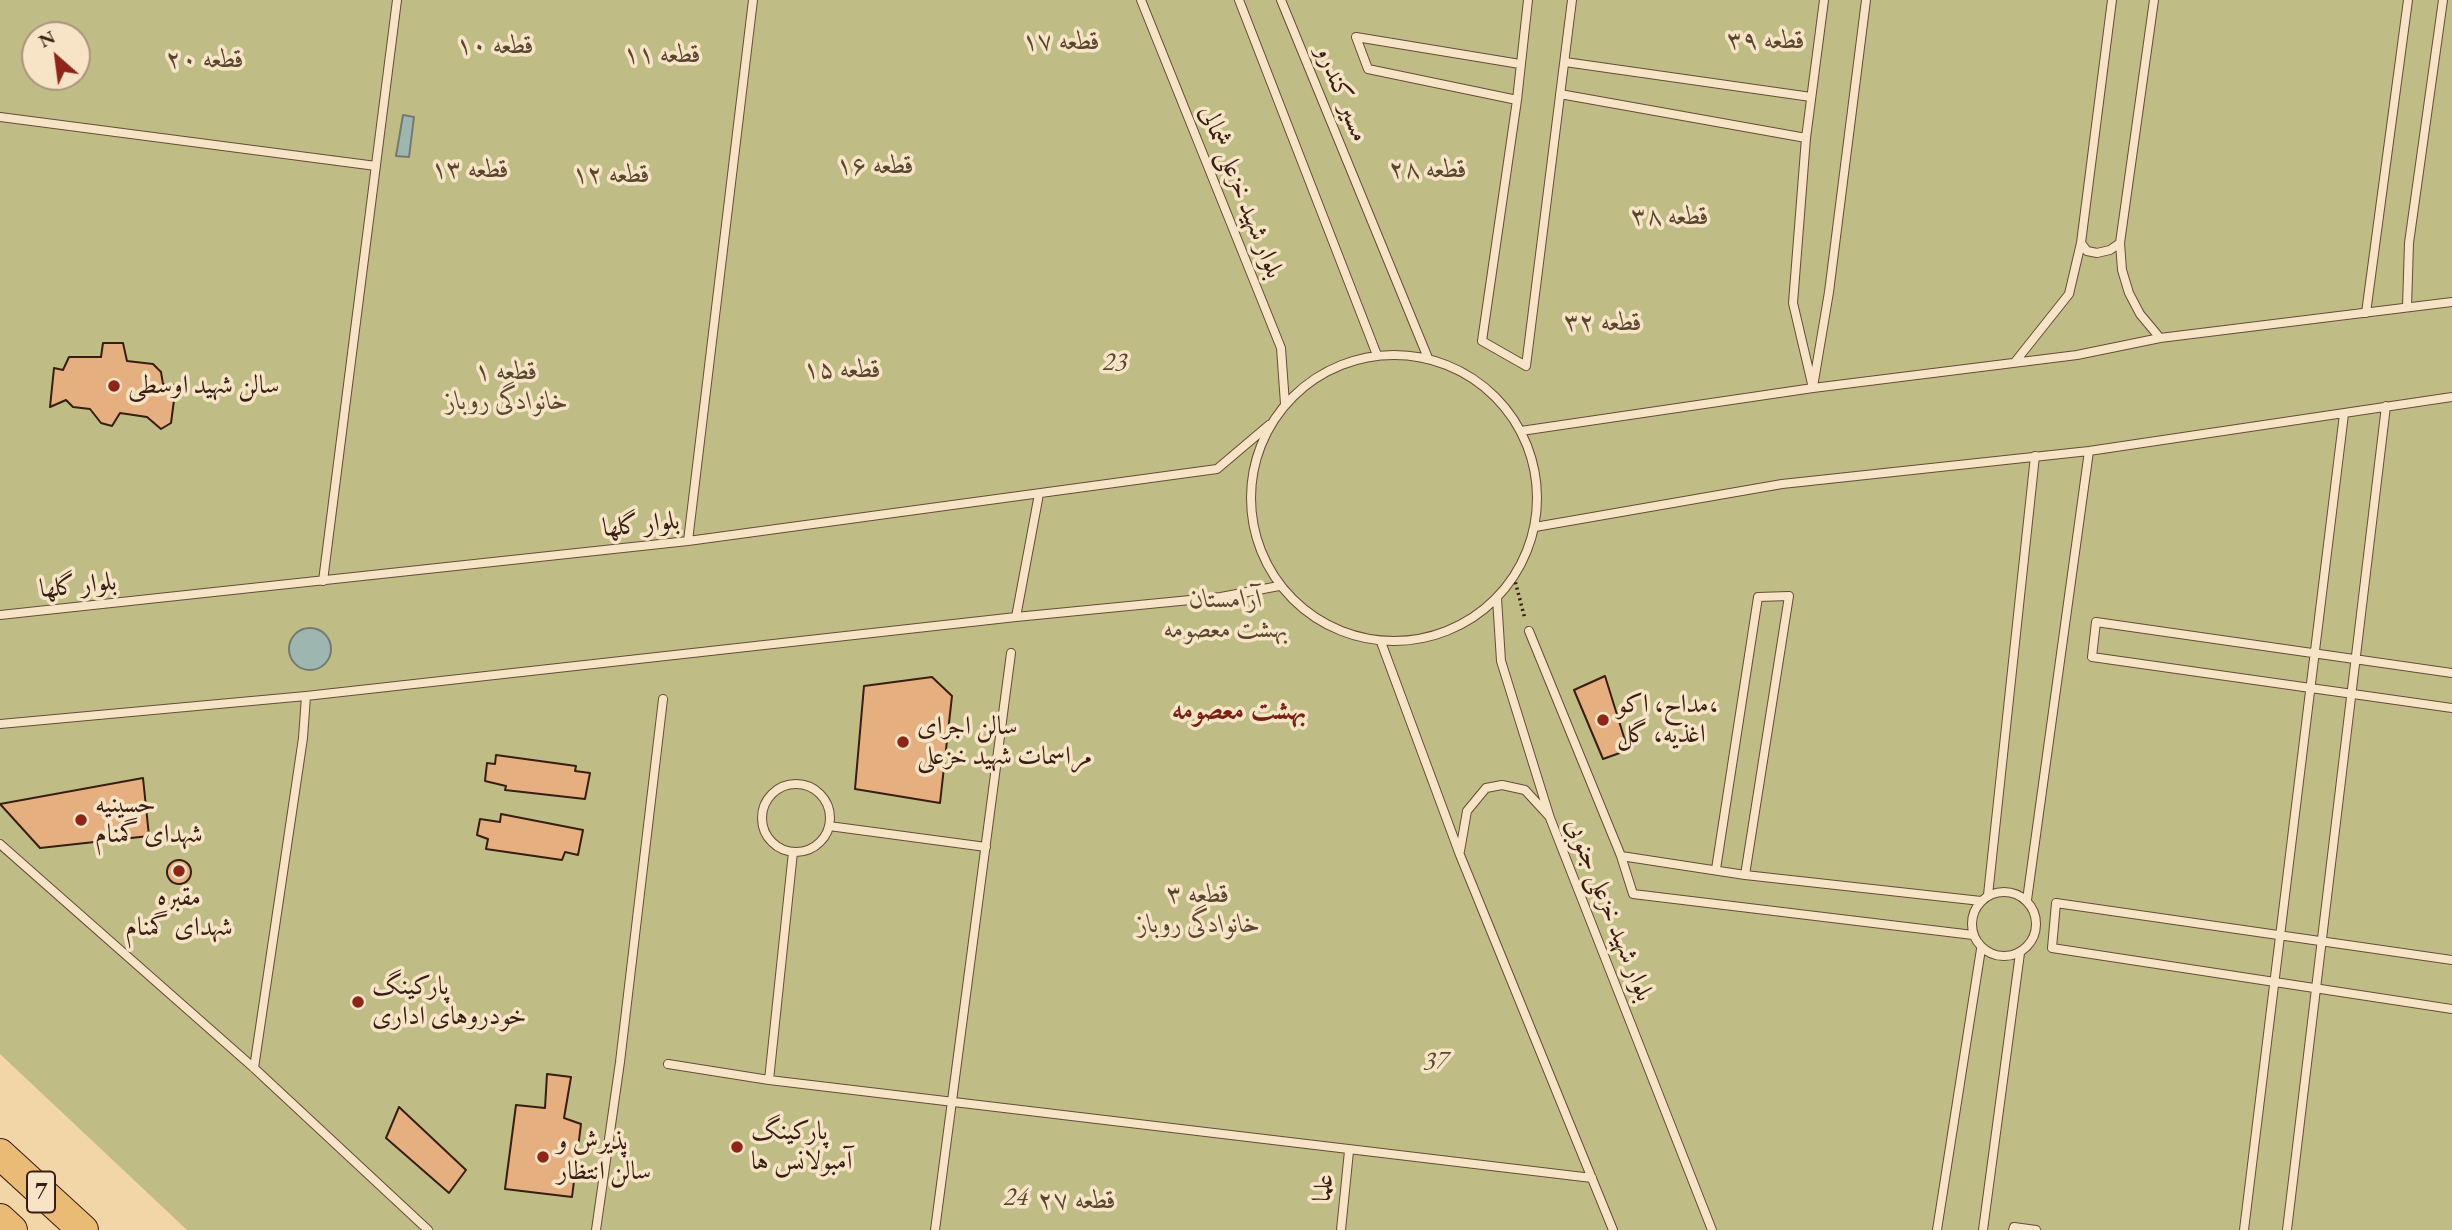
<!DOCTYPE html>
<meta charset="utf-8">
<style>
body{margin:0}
#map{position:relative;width:2452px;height:1230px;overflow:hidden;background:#f3d6a8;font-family:"EB Garamond",serif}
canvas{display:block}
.north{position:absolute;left:21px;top:21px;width:70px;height:70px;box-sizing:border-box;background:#f7e4c6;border:2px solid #ab947e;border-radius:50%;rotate:332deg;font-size:19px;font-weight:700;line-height:28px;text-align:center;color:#381d12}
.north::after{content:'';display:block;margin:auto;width:24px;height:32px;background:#8f2418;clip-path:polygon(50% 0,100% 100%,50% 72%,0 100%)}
</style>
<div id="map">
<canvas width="2452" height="1230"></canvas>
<div class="north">N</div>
</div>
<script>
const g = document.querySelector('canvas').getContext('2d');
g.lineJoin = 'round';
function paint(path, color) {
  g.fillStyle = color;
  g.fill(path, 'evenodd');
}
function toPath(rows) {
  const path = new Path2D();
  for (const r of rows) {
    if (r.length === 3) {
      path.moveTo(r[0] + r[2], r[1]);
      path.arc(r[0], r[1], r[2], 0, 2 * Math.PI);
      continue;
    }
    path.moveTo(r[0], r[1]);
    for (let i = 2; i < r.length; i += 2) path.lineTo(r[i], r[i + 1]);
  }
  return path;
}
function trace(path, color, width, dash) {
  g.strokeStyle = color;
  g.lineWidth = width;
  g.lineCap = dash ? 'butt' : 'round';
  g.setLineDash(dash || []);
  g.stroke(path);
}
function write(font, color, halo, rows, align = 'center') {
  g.font = font + ' "EB Garamond",Amiri,serif';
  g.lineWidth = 7;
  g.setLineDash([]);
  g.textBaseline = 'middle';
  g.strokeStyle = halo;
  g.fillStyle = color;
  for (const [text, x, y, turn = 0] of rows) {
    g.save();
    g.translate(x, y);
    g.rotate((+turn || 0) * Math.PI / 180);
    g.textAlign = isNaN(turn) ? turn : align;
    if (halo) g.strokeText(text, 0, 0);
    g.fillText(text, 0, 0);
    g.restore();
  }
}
const green = toPath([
 [0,0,2452,0,2452,1230,187,1230,0,1054],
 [35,35,77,35,77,77,35,77]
]);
const water = toPath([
 [403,115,414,117,409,157,396,156,403,115],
 [310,649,21]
]);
const building = toPath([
 [103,343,123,343,127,361,153,364,161,372,163,384,176,385,171,423,161,429,147,417,120,413,112,426,101,423,90,409,73,407,66,400,50,407,54,368,63,370,69,357,101,357,103,343],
 [1605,676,1628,750,1603,759,1574,690,1605,676],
 [932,677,952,696,940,803,855,789,864,686,932,677],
 [496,755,576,766,575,771,590,773,585,799,505,790,506,786,485,781,487,763,495,764,496,755],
 [143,778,149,836,40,848,0,804,143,778],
 [501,814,583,830,578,855,565,852,562,860,486,849,488,839,477,835,480,819,500,822,501,814],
 [179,872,12],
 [547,1074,571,1077,564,1118,581,1124,572,1197,505,1189,516,1105,545,1108,547,1074],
 [399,1107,466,1170,449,1193,386,1138,399,1107]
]);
const path = toPath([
 [1514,577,1525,619]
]);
const service = toPath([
 [1141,0,1281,348,1285,404],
 [1239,0,1377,355],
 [1281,0,1428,358],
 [1528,0,1517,100,1482,341,1526,366,1572,0],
 [2154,0,2120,243,2122,270,2129,293,2140,314,2160,338],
 [1565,62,1811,97],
 [1560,94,1806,138],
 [1517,100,1368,69,1356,37,1520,64],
 [0,117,376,166],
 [2081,243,2087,251,2097,253,2110,250,2120,243],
 [2407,307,2409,243,2443,0],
 [2366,313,2408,0],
 [1394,498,143],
 [2015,362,2069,294,2081,243,2112,0],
 [1814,381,1829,292,1866,0],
 [1813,388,1793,303,1806,138,1824,0],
 [1521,431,1813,388,2077,355,2160,338,2452,302],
 [1535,527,1782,484,2089,451,2452,397],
 [688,541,753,0],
 [323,581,397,0],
 [1497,598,1501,661,1550,818,1712,1230],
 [0,615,688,541,1217,469,1269,425],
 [1016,617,1039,494],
 [1529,631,1621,856],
 [1381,642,1460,855,1613,1230],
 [2452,673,2096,622,2092,657,2452,708],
 [0,724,306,696,1016,617,1221,597,1279,586],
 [796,818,34],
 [829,826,986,847],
 [0,844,254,1068,428,1230],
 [1460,851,1467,811,1486,788,1502,785,1525,790,1548,815],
 [1716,869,1758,597,1789,596,1745,875],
 [2004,924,32],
 [1988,895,2035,456],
 [2027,900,2089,451],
 [1973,935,1633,894,1621,856,1745,875,1981,901],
 [2452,960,2056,903,2052,948,2452,1009],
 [668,1064,769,1080,1592,1178],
 [254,1068,303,738,306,696],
 [769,1080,793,852],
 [596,1230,620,1062,663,699],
 [935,1230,1011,653],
 [1341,1230,1349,1151],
 [1937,1230,1981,949],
 [1983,1230,2020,953],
 [2013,1230,2014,1227,2036,1230],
 [2244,1230,2344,414],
 [2287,1230,2386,406]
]);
const motorway = toPath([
 [0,1154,83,1230],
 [0,1219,12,1230]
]);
const markers = [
 [114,386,7,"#8f2418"],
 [1603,720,7,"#8f2418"],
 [903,742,7,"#8f2418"],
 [81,820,7,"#8f2418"],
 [179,871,7,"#8f2418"],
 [358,1002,7,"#8f2418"],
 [737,1147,7,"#8f2418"],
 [543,1157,7,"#8f2418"]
];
const shields = [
 [41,1192,28]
];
const shieldNames = [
 ["7",41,1192]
];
const parkNames = [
 ["قطعه ۳۹",1767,41],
 ["قطعه ۱۷",1062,42],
 ["قطعه ۱۰",496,46],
 ["قطعه ۱۱",663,55],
 ["قطعه ۲۰",206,60],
 ["قطعه ۱۶",876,166],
 ["قطعه ۱۳",471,170],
 ["قطعه ۲۸",1429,170],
 ["قطعه ۱۲",612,175],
 ["قطعه ۳۸",1671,217],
 ["قطعه ۳۲",1604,323],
 ["23",1115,363],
 ["قطعه ۱۵",843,370],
 ["قطعه ۱",507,372],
 ["خانوادگی روباز",507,402],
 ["آرامستان",1226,600],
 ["بهشت معصومه",1226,630],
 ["قطعه ۳",1199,895],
 ["خانوادگی روباز",1199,925],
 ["37",1436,1062],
 ["24",1016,1198],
 ["قطعه ۲۷",1078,1201]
];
const streetNames = [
 ["مسیر کندرو",1342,94,68],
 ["بلوار شهید خزعلی شمالی",1241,192,68],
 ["بلوار گلها",641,525,-6],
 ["بلوار گلها",78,586,-6],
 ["بلوار شهید خزعلی جنوبی",1609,910,68],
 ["علما",1324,1188,-84]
];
const poiNames = [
 ["سالن شهید اوسطی",128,386],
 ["مداح، اکو،",1617,705],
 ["اغذیه، گل",1617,735],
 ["سالن اجرای",917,727],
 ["مراسمات شهید خزعلی",917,757],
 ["حسینیه",95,805],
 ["شهدای گمنام",95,835],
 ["مقبره",179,898,"center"],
 ["شهدای گمنام",179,928,"center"],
 ["پارکینگ",372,987],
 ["خودروهای اداری",372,1017],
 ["پارکینگ",751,1132],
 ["آمبولانس ها",751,1162],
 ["پذیرش و",557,1142],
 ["سالن انتظار",557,1172]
];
const neighbourhoodNames = [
 ["بهشت معصومه",1239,711]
];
paint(green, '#bfbd85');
paint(water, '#9db7b0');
trace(water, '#757971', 2);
paint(building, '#e5af80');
trace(building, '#381d12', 2);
trace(service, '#674b38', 10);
trace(motorway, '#381d12', 32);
trace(path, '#381d12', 3.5, [2, 3.5]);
trace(service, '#f7e4c6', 8);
trace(motorway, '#eabb74', 30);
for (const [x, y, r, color] of markers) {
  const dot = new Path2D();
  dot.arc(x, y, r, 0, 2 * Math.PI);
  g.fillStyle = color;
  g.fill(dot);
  trace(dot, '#f7e4c6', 2.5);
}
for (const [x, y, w] of shields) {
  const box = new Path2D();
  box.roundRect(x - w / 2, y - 20.5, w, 41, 5);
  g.fillStyle = '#f7e4c6';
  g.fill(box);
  trace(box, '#381d12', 2);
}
write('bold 24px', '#381d12', null, shieldNames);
write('italic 26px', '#5a452f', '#f7e4c6', parkNames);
write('26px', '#381d12', '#f7e4c6', streetNames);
write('26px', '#381d12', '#f7e4c6', poiNames, 'left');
write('bold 28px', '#7a1f14', '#f7e4c6', neighbourhoodNames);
</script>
